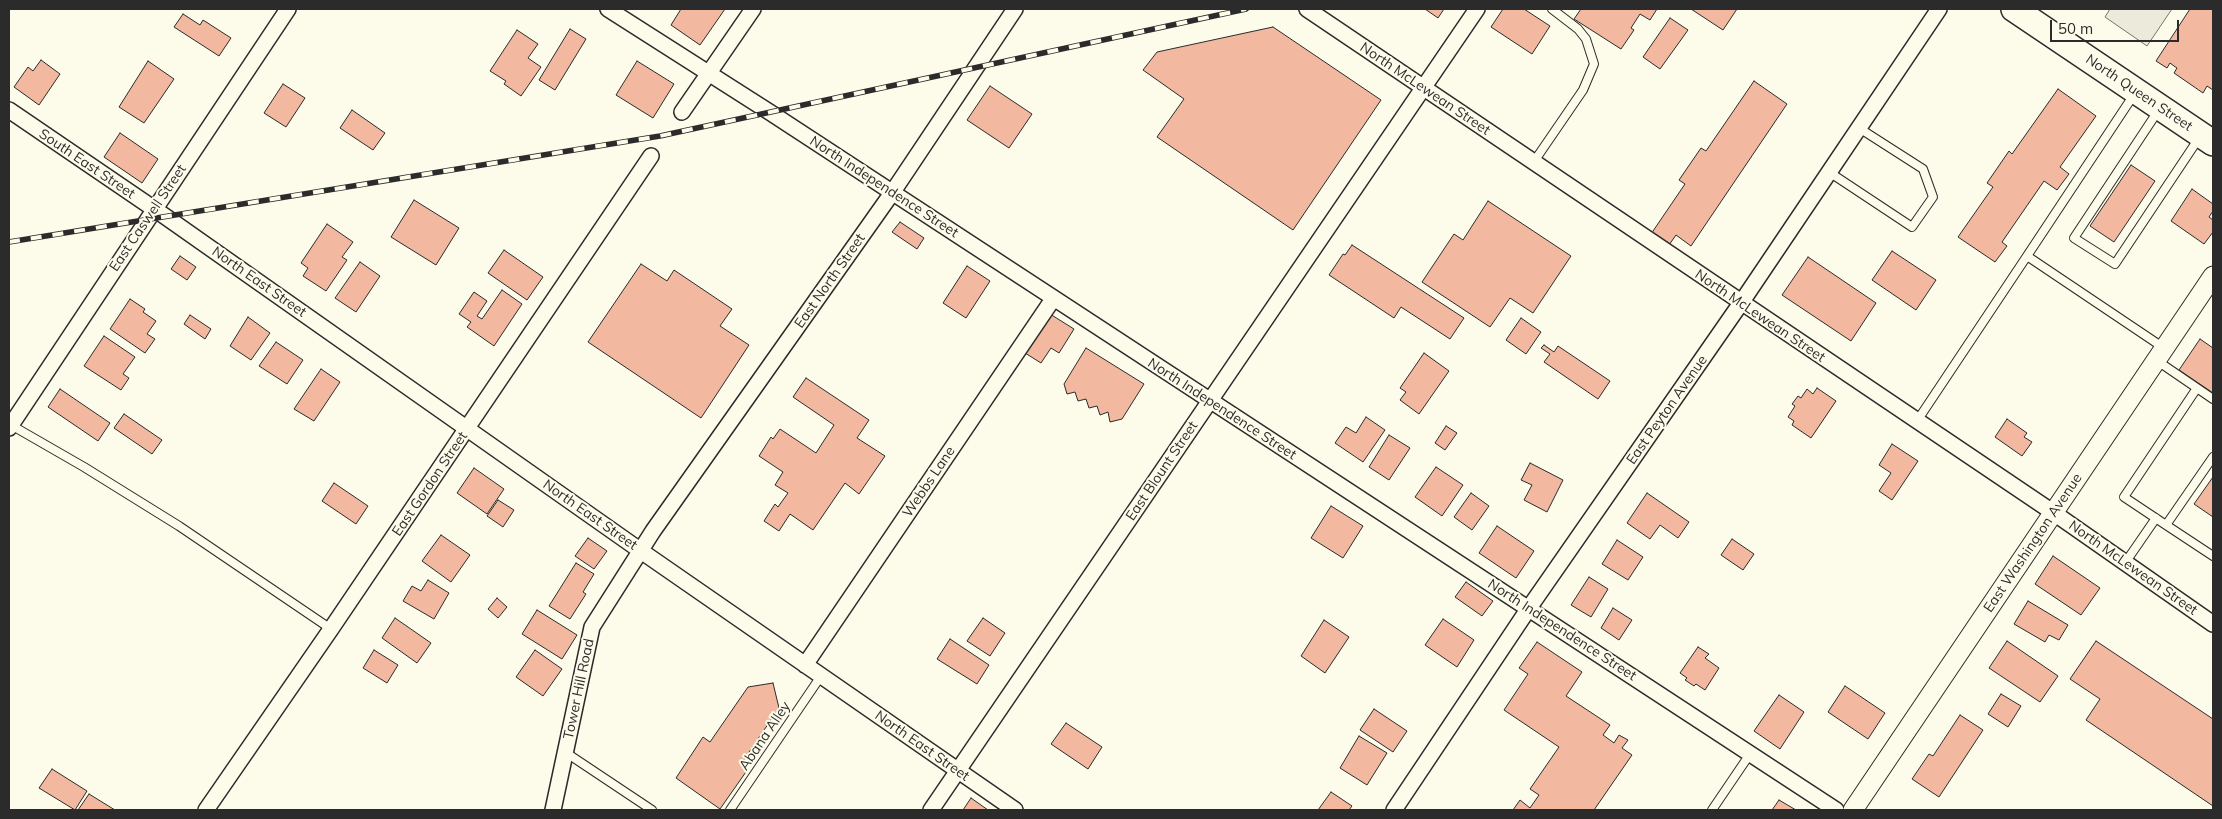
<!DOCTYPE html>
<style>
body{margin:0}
#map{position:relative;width:2222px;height:819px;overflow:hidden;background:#fdfbea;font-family:Mulish,sans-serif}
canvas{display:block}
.frame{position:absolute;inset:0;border:10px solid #2b2b2b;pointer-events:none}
.scale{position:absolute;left:2050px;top:20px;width:129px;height:22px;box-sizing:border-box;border:2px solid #2b2b2b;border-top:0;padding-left:6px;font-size:15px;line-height:18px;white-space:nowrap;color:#2b2b2b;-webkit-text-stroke:4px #fdfbea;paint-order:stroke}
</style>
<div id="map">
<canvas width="2222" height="819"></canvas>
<div class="frame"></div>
<div class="scale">50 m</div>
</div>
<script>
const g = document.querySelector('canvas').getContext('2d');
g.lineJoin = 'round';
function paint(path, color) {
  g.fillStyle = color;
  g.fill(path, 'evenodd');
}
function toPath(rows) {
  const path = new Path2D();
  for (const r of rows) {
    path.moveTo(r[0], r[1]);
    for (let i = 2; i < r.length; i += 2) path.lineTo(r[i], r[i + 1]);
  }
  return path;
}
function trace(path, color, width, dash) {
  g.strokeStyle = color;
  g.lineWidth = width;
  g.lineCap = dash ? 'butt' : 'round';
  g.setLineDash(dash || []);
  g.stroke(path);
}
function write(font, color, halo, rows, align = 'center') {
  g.font = font + ' Mulish,sans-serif';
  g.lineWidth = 4;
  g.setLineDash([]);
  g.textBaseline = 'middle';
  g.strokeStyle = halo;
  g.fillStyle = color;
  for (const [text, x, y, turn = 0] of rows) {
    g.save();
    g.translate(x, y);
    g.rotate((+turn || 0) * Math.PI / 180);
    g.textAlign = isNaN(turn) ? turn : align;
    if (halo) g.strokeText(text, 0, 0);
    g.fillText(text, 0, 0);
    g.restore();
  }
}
const parking = toPath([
 [2110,9,2172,9,2147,46,2105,17,2110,9]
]);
const building = toPath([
 [681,9,725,9,700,45,671,25,681,9],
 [1425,9,1444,9,1438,18,1425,9],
 [1503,9,1524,9,1550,26,1532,54,1491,27,1503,9],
 [1581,9,1657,9,1650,20,1640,14,1631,28,1634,30,1621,49,1574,19,1581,9],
 [1691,9,1737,9,1723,30,1691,9],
 [2190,9,2213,9,2213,90,2207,86,2203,93,2174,73,2177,68,2174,66,2170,63,2167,68,2156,61,2190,9],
 [183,14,200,25,203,20,231,38,219,56,174,27,183,14],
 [1670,18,1688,30,1660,69,1643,57,1670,18],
 [1273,27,1381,100,1293,230,1157,137,1184,99,1143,70,1157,52,1273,27],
 [570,29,586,39,555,90,539,80,570,29],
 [517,30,538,44,528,58,541,67,521,96,504,84,506,81,490,71,517,30],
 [41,60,60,74,39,105,14,87,28,67,33,71,41,60],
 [148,61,174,79,144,123,119,107,148,61],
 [637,61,674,84,653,118,616,95,637,61],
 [1754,81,1787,104,1691,246,1676,235,1669,245,1651,234,1685,184,1679,180,1701,148,1706,151,1754,81],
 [283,84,305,98,286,127,264,113,283,84],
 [990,86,1032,114,1009,148,967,120,990,86],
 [2058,89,2096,116,2060,167,2069,174,2057,190,2044,181,2002,242,2007,246,1995,262,1958,237,1993,187,1987,183,2009,151,2012,154,2058,89],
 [352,110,385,133,373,150,340,128,352,110],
 [120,133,158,159,142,183,104,157,120,133],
 [2131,165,2155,181,2114,242,2090,226,2131,165],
 [2192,189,2213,204,2213,211,2209,217,2213,220,2213,232,2204,244,2171,221,2192,189],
 [414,200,459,228,436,265,391,237,414,200],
 [1488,201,1571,256,1533,313,1510,298,1490,327,1422,282,1454,234,1463,240,1488,201],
 [900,222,924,238,917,249,892,232,900,222],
 [327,224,353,242,342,257,347,260,326,291,303,276,308,268,301,263,327,224],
 [1352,245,1464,318,1450,339,1401,307,1394,318,1329,275,1343,254,1345,255,1352,245],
 [504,250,543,277,527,300,488,273,504,250],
 [1892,251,1936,280,1916,310,1872,280,1892,251],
 [180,256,196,267,187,280,171,269,180,256],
 [1808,257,1876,303,1851,341,1782,295,1808,257],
 [360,262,380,276,356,312,335,298,360,262],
 [641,264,667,281,674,270,732,309,720,326,749,345,701,418,588,342,641,264],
 [967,266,990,281,966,318,943,303,967,266],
 [502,290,522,304,494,346,467,327,471,322,459,314,474,292,487,301,477,316,482,319,502,290],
 [130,299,145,309,143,312,156,321,147,334,155,339,145,353,110,329,130,299],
 [1050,314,1074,329,1059,353,1051,348,1041,363,1025,353,1050,314],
 [190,315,211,329,205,339,184,324,190,315],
 [248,317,270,333,251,360,230,346,248,317],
 [1521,318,1541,332,1526,354,1506,340,1521,318],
 [104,336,135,357,123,374,129,378,121,390,84,366,104,336],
 [2200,339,2213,348,2213,393,2179,370,2200,339],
 [276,342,303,360,287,384,259,366,276,342],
 [1544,345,1554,352,1558,346,1610,381,1598,399,1544,362,1550,354,1541,348,1544,345],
 [1086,348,1144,384,1122,419,1110,422,1108,412,1100,415,1097,406,1089,408,1086,399,1078,401,1075,392,1067,394,1064,384,1086,348],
 [1424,353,1449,371,1419,414,1400,400,1406,392,1400,388,1424,353],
 [321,369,340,382,314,421,294,409,321,369],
 [806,378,869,420,857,438,885,456,859,494,845,483,813,530,790,514,779,531,764,521,775,504,778,507,788,493,775,485,783,472,759,456,771,437,773,439,780,429,816,453,834,425,793,397,806,378],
 [1817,388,1836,401,1811,438,1792,425,1794,421,1788,417,1795,406,1792,404,1798,396,1801,398,1807,389,1813,394,1817,388],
 [60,389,110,423,98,441,48,407,60,389],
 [124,414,162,440,152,454,114,428,124,414],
 [1366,417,1385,430,1363,462,1335,443,1346,427,1356,433,1366,417],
 [2007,419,2027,433,2024,437,2032,442,2022,456,1995,437,2007,419],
 [1446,426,1457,433,1445,450,1435,443,1446,426],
 [1389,435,1410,448,1389,480,1369,467,1389,435],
 [1892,444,1918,461,1892,500,1879,491,1891,473,1879,465,1892,444],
 [1530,463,1563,480,1547,512,1524,500,1532,485,1521,480,1530,463],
 [1436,467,1463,485,1442,516,1415,497,1436,467],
 [474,468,504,489,487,514,457,493,474,468],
 [2213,477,2213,517,2194,504,2213,477],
 [334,483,368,506,356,524,322,501,334,483],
 [1471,493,1489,506,1472,530,1454,517,1471,493],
 [1647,493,1689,522,1678,538,1660,525,1650,539,1627,523,1647,493],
 [498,500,514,510,503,527,487,516,498,500],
 [1331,506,1363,526,1343,558,1311,538,1331,506],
 [1497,526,1534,551,1516,578,1479,553,1497,526],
 [441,535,470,555,451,582,422,561,441,535],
 [588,538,607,551,594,569,575,556,588,538],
 [1732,539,1754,554,1743,570,1721,555,1732,539],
 [1617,540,1643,557,1628,580,1602,564,1617,540],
 [2053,556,2100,588,2081,615,2035,584,2053,556],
 [576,563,594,574,583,592,586,594,570,619,549,606,576,563],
 [1589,577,1608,589,1591,617,1571,605,1589,577],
 [428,580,449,593,434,619,403,601,412,586,421,591,428,580],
 [1466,582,1493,601,1482,616,1455,597,1466,582],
 [497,598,507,607,498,618,488,609,497,598],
 [2028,601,2068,625,2059,640,2049,635,2045,642,2014,624,2028,601],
 [1613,608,1632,620,1619,640,1601,628,1613,608],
 [537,610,577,635,562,659,522,634,537,610],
 [395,618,431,643,417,663,382,638,395,618],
 [983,618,1005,633,990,656,967,641,983,618],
 [1443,619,1474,640,1457,667,1425,645,1443,619],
 [1324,620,1349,637,1325,673,1301,656,1324,620],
 [950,639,989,665,977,684,937,659,950,639],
 [2007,641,2058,676,2040,702,1989,668,2007,641],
 [2096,641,2213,719,2213,806,2086,720,2100,699,2070,679,2096,641],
 [1537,642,1582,672,1566,696,1610,725,1603,735,1614,743,1619,735,1628,740,1622,748,1632,755,1594,810,1513,810,1520,800,1530,808,1539,795,1530,789,1559,747,1504,710,1528,674,1519,668,1537,642],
 [1698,647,1709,654,1705,658,1719,668,1705,690,1696,684,1694,686,1685,680,1687,678,1680,673,1698,647],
 [374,650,398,665,387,683,363,668,374,650],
 [535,650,562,669,543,696,516,677,535,650],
 [773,683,779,708,741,764,748,769,720,809,676,778,703,737,710,742,748,687,773,683],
 [1845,686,1885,713,1868,739,1828,712,1845,686],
 [2001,694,2021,706,2008,727,1988,714,2001,694],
 [1779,695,1804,712,1780,749,1754,731,1779,695],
 [1374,709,1407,731,1393,752,1360,730,1374,709],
 [1960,715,1983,730,1939,797,1912,779,1929,754,1933,756,1960,715],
 [1066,723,1102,747,1088,769,1051,744,1066,723],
 [1359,736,1387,753,1367,785,1340,768,1359,736],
 [52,769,87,791,75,810,39,788,52,769],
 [1331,792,1352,806,1349,810,1318,810,1331,792],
 [89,794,115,810,78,810,89,794],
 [971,798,988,810,963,810,971,798],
 [1779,800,1796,810,1772,810,1779,800]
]);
const service = toPath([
 [2135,93,2027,256,2164,348],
 [2158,111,2074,238,2115,264,2199,138],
 [1533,163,1583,90,1594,64,1586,39,1578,29,1552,9],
 [1829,172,1912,227,1933,197,1923,169,1859,128],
 [2156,360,2213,399],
 [2197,388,2124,497,2166,525,2213,457],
 [1917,421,2027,256],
 [11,425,84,467,179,526,331,629],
 [2166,525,2213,556],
 [2125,563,2156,518],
 [565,752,652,810],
 [730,810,821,676],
 [1712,810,1750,754]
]);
const minor = toPath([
 [608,9,771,113,1836,810],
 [1307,9,2054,513,2213,624],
 [9,110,166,217,641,551,1015,810],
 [682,112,753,9],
 [9,428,288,9],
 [805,665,1053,299],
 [206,810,331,629,651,156],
 [553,810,592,627,653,531,892,193,1015,9],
 [931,810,1477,9],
 [1394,810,1529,608,1741,303,1939,9]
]);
const tertiary = toPath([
 [1853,810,2213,276]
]);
const primary = toPath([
 [2014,9,2213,143]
]);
const rail = toPath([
 [9,242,660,136,1246,9]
]);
const streetNames = [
 ["North McLewean Street",1425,89,34],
 ["North Queen Street",2139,93,34],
 ["South East Street",87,164,34],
 ["North Independence Street",884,187,33],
 ["East Caswell Street",148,218,-56],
 ["East North Street",830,281,-55],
 ["North East Street",259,282,35],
 ["North McLewean Street",1760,316,34],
 ["North Independence Street",1222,409,33],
 ["East Peyton Avenue",1667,410,-55],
 ["East Blount Street",1162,471,-56],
 ["Webbs Lane",929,482,-56],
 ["East Gordon Street",430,484,-56],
 ["North East Street",590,515,35],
 ["East Washington Avenue",2033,543,-56],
 ["North McLewean Street",2133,568,35],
 ["North Independence Street",1562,630,33],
 ["Tower Hill Road",579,689,-78],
 ["Abana Alley",765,736,-56],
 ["North East Street",922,746,35]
];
paint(parking, '#eceadb');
trace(parking, '#74746e', 1);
paint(building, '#f2b8a0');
trace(building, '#2b2b2b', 1);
trace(service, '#2b2b2b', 10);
trace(minor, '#2b2b2b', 18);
trace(tertiary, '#2b2b2b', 21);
trace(primary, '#2b2b2b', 28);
trace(service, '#fdfbea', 8);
trace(minor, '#fdfbea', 15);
trace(tertiary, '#fdfbea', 19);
trace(primary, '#fdfbea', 25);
trace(rail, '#2b2b2b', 5.5);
trace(rail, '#fdfbea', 4, [11]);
write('14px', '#2b2b2b', '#fdfbea', streetNames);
</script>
